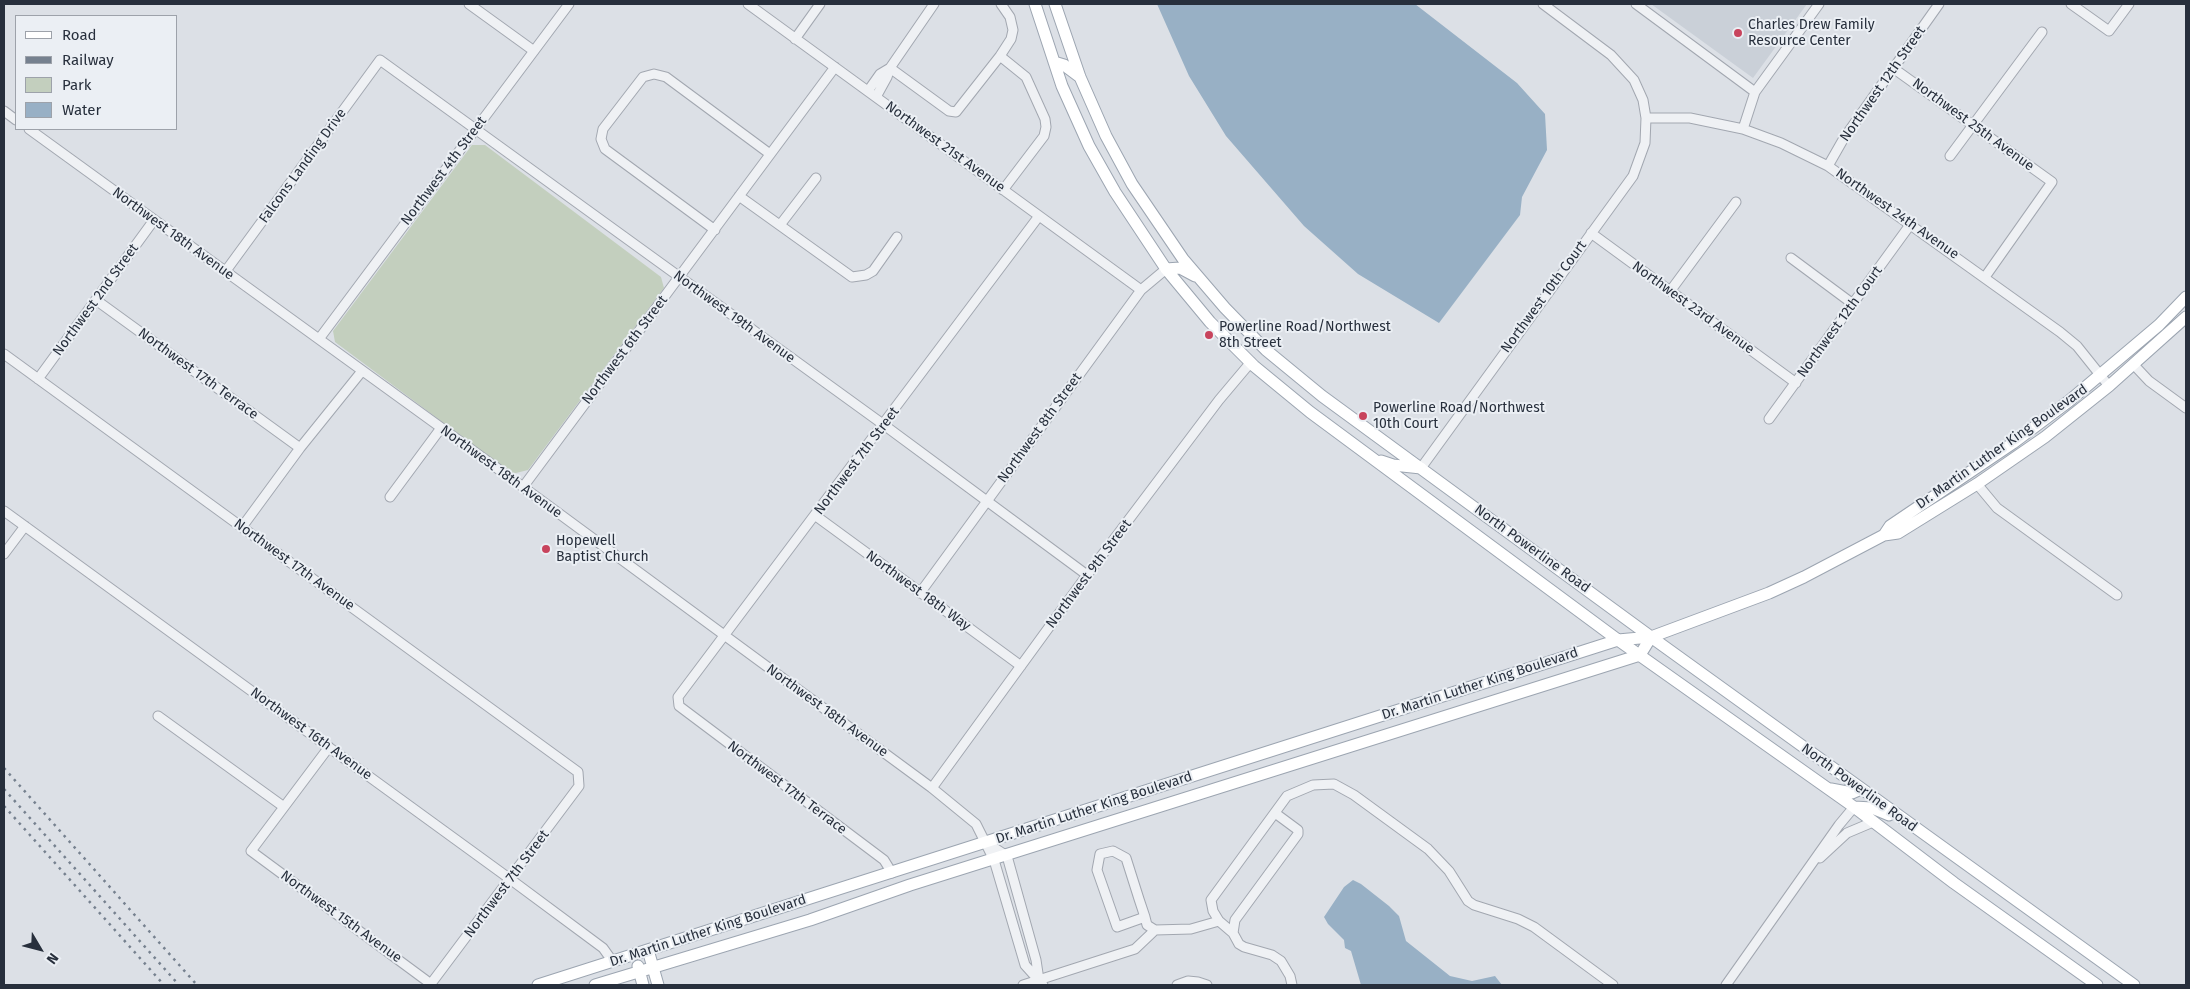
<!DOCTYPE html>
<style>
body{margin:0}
#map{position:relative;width:2190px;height:989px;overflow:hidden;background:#dce0e6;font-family:"Fira Sans",sans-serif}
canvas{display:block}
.frame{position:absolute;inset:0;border:5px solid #272f3c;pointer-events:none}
.legend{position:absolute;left:15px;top:15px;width:162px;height:115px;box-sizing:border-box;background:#ebeff4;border:1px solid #9da2aa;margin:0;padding:6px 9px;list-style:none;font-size:15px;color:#272f3c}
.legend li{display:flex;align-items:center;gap:10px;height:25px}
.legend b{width:25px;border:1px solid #9da2aa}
.north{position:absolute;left:15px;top:924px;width:50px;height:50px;-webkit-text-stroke:4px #ebeff4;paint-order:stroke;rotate:127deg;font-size:14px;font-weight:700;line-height:20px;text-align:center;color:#272f3c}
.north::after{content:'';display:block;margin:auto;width:18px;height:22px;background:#272f3c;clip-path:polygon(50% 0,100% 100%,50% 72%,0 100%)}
</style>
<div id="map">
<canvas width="2190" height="989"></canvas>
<div class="frame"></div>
<ul class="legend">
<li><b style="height:6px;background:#fff"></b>Road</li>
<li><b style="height:6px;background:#76818f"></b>Railway</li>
<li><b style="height:14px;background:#c3cfbe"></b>Park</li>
<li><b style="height:14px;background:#98b0c5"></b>Water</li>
</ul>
<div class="north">N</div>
</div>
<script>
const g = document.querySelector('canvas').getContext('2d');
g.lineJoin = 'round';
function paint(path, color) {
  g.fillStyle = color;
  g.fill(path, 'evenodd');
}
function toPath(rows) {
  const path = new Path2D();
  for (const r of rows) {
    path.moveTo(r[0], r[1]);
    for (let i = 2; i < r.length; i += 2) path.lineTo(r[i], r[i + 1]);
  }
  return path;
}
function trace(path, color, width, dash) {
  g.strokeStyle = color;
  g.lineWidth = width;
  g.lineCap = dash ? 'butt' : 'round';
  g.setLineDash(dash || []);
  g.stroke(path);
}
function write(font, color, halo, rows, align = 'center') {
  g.font = font + ' "Fira Sans",sans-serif';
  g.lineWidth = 4;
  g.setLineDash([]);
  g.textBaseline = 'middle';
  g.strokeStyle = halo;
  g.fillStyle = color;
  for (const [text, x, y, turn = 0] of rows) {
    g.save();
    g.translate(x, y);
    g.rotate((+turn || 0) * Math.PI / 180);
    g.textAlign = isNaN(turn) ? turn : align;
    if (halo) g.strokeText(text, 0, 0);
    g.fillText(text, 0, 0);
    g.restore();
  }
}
const built = toPath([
 [1651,4,1807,4,1753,78]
]);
const green = toPath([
 [472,145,485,145,661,277,664,288,528,470,512,474,335,342,333,331]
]);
const water = toPath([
 [1157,4,1415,4,1517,83,1545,114,1547,150,1522,197,1520,215,1439,323,1358,274,1304,226,1226,136,1189,76],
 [1353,880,1361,884,1389,906,1399,916,1406,941,1450,976,1472,981,1495,976,1502,985,1361,985,1351,951,1345,948,1344,940,1328,924,1324,917,1344,887]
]);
const minor = toPath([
 [469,4,534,51],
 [748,4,1141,290],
 [1001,4,1010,17,1013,30,1011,39,1000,56,1026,77,1045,119,1046,127,1044,136,1003,190],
 [1636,4,1755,92],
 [2071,4,2109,31,2129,4],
 [795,39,820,4],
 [890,68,949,111,956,112,1000,56],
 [1893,68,2052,182,1985,277],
 [868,91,880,74,890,68],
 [876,97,887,77,890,68,934,4],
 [4,111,16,120],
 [1646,118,1690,118,1743,129,1781,143,1828,166,2060,332,2077,346,2109,386],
 [29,129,523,487,932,788,976,824,994,860,1025,965,1043,985],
 [1743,129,1755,92,1819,4],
 [1950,156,2042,32],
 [1828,166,1844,138,1939,4],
 [739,196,852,277,866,275,873,271,897,237],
 [780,225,816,178],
 [715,230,605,149,601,139,603,129,643,77,654,74,666,77,770,154],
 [1591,233,1796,383],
 [1791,258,1853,304],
 [225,272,380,60,884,425,1087,575],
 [1671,290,1736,202],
 [96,300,300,448],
 [319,339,569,4],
 [4,354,578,772,579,786,573,794,430,985],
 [2134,365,2149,381,2186,408],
 [38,379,154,220],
 [1769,419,1910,225],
 [1421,468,1633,176,1645,143,1646,118,1643,100,1634,80,1611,55,1543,4],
 [1977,484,1997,508,2117,595],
 [523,487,835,67],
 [390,497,441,428],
 [4,511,510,879,603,948,613,962],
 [816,516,1021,666],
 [242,527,300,448,362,371],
 [4,554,25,526],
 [920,593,1141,290,1166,269],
 [158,716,284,807],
 [329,747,251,851,431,984],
 [932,788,1087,575,1219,400,1251,362],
 [1275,813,1298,830,1298,834,1235,920,1233,933,1239,944,1244,947,1272,955,1281,961,1290,976,1292,985],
 [987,843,1007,856,1036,960,1039,980],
 [1820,858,1847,833,1873,822],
 [892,873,884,860,679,706,678,697,1039,216],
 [1145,917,1117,927,1097,870,1100,854,1113,851,1126,858,1139,899,1145,917,1147,925,1155,930,1191,929,1219,921],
 [1233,933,1219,921,1213,911,1211,900,1287,796,1313,785,1334,784,1354,795,1428,849,1449,871,1468,901,1474,905,1518,919,1534,927,1613,985],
 [1023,985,1135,949,1155,930],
 [1177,985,1188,981,1198,982,1207,985],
 [1726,985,1839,825,1854,807]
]);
const major = toPath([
 [1035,4,1062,86,1089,146,1115,192,1166,269,1210,322,1254,366,1310,412,1618,640,1854,807,1954,883,2097,985],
 [1055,4,1080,77,1106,136,1132,184,1183,259,1225,308,1266,350,1322,396,1651,637,2134,985],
 [1054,62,1064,65,1080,77],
 [1166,269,1180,268,1195,276],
 [1381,461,1393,465,1421,468],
 [1884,535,1890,526,2013,443,2069,401,2159,325,2186,297],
 [1831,789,1852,793,1861,789],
 [1854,807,1872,808,1889,815],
 [648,950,658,985],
 [638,966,643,985],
 [538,985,1618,640,1651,637,1769,593,1804,577,1884,535,1898,533,1977,484,2045,437,2109,386,2186,317],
 [595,985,810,920,910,885,1640,655,1651,637]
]);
const rail = toPath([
 [4,768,197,985],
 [4,789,179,985],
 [4,806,164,985]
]);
const markers = [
 [1738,33,5,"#c8445d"],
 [1209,335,5,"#c8445d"],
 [1363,416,5,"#c8445d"],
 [546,549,5,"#c8445d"]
];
const poiNames = [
 ["Charles Drew Family",1748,25],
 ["Resource Center",1748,41],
 ["Powerline Road/Northwest",1219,327],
 ["8th Street",1219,343],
 ["Powerline Road/Northwest",1373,408],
 ["10th Court",1373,424],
 ["Hopewell",556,541],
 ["Baptist Church",556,557]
];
const streetNames = [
 ["Northwest 12th Street",1883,84,-55],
 ["Northwest 25th Avenue",1973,125,36],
 ["Northwest 21st Avenue",945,147,36],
 ["Falcons Landing Drive",303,166,-54],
 ["Northwest 4th Street",444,171,-53],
 ["Northwest 24th Avenue",1897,214,35],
 ["Northwest 18th Avenue",173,234,36],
 ["Northwest 10th Court",1544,297,-54],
 ["Northwest 2nd Street",96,300,-54],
 ["Northwest 23rd Avenue",1693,308,36],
 ["Northwest 19th Avenue",734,317,36],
 ["Northwest 12th Court",1840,322,-54],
 ["Northwest 6th Street",625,350,-53],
 ["Northwest 17th Terrace",198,374,36],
 ["Northwest 8th Street",1040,428,-54],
 ["Dr. Martin Luther King Boulevard",2002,447,-35],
 ["Northwest 7th Street",857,461,-53],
 ["Northwest 18th Avenue",501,472,36],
 ["North Powerline Road",1532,549,36],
 ["Northwest 17th Avenue",294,565,36],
 ["Northwest 9th Street",1089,574,-53],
 ["Northwest 18th Way",918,591,36],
 ["Dr. Martin Luther King Boulevard",1480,684,-18],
 ["Northwest 18th Avenue",827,711,36],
 ["Northwest 16th Avenue",311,734,36],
 ["Northwest 17th Terrace",787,788,37],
 ["North Powerline Road",1859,788,36],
 ["Dr. Martin Luther King Boulevard",1094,808,-18],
 ["Northwest 7th Street",507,884,-53],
 ["Northwest 15th Avenue",341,917,36],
 ["Dr. Martin Luther King Boulevard",708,931,-18]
];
paint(built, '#cad0d8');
paint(green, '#c3cfbe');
paint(water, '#98b0c5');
trace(minor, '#a2a7b0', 11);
trace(major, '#9ca5b1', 13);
trace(minor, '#eff1f4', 9);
trace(major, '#fff', 11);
trace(rail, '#76818f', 2.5, [2.5, 5]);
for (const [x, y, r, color] of markers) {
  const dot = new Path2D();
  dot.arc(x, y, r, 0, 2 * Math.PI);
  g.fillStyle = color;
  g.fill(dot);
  trace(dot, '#ebeff4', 2);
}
write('14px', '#272f3c', '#ebeff4', poiNames, 'left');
write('14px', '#272f3c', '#ebeff4', streetNames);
</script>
